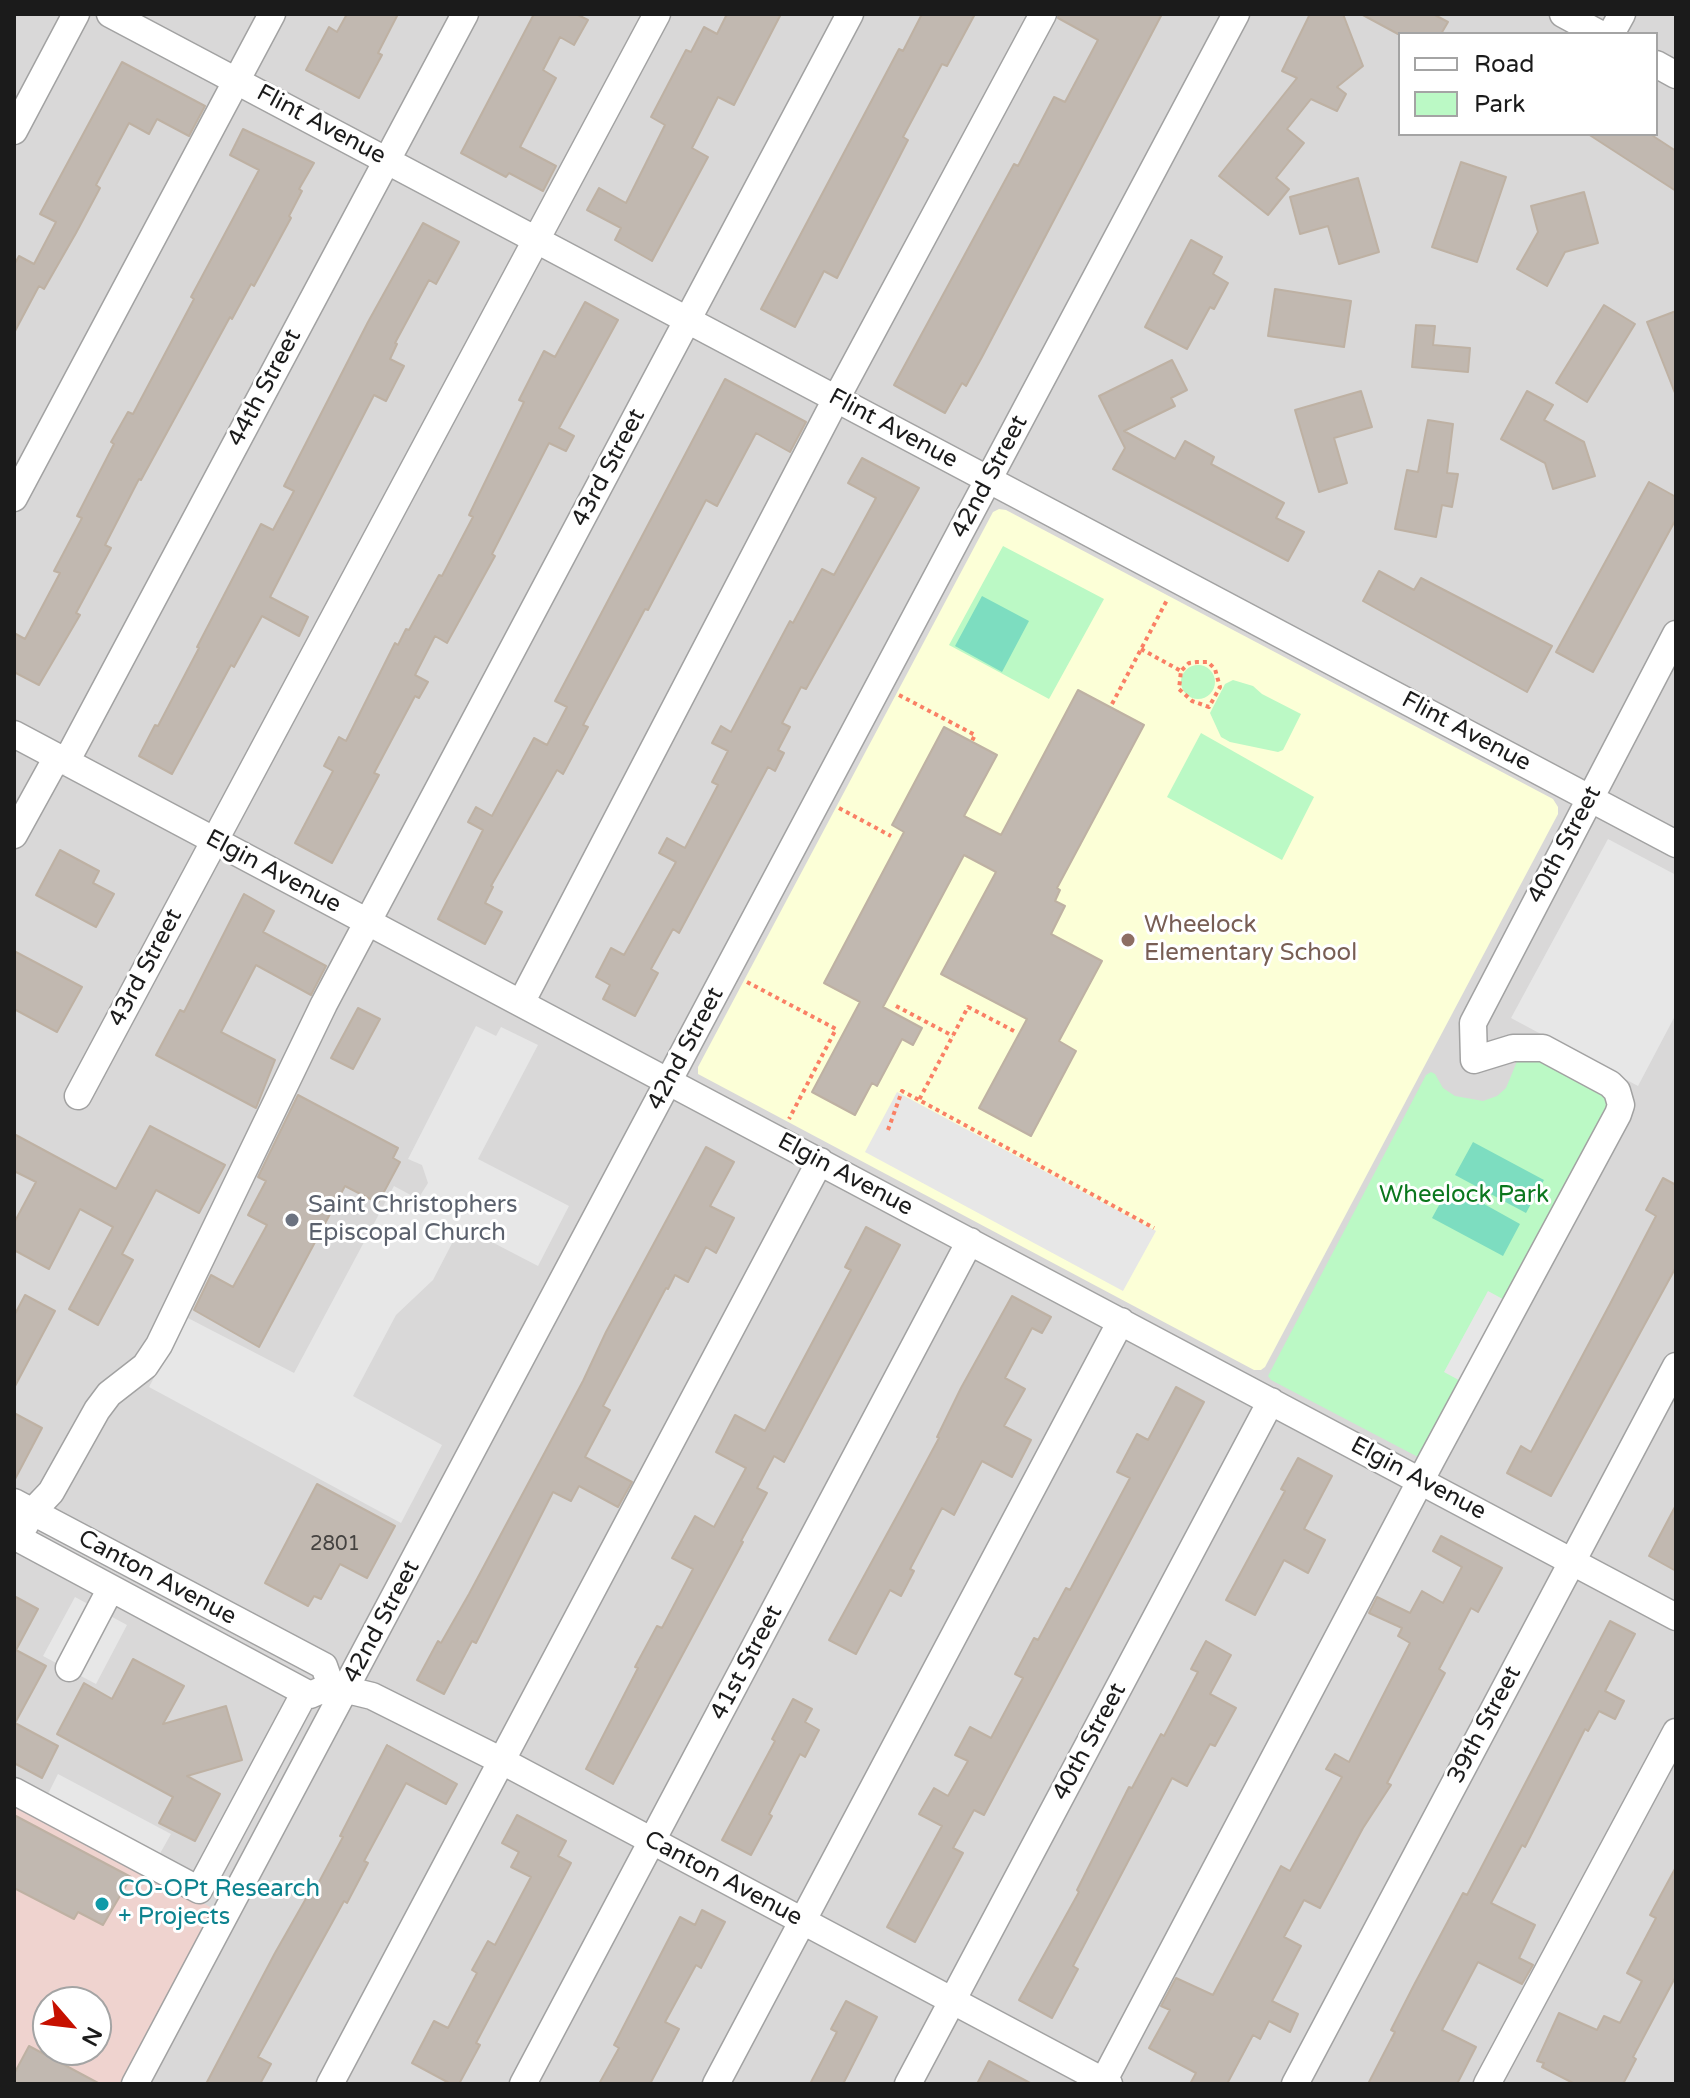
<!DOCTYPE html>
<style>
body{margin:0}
#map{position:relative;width:1690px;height:2098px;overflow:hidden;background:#edeae0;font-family:"Varela Round",sans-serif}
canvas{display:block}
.frame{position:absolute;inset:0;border:16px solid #1b1b1b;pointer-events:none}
.legend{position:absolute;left:1398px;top:32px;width:260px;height:104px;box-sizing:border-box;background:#fff;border:2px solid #a4a4a4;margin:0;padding:10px 14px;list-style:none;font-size:24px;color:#1b1b1b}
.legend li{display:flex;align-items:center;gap:16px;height:40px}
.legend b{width:40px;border:2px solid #a4a4a4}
.north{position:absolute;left:32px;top:1986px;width:80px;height:80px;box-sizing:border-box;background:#fff;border:2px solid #a4a4a4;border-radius:50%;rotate:118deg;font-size:22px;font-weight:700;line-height:32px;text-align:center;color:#1b1b1b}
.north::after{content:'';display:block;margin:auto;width:28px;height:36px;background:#c61000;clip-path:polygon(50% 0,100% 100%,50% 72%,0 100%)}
</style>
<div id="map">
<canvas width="1690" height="2098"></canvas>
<div class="frame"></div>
<ul class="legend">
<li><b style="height:10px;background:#fff"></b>Road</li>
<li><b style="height:22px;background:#bbf9c5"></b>Park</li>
</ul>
<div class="north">N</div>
</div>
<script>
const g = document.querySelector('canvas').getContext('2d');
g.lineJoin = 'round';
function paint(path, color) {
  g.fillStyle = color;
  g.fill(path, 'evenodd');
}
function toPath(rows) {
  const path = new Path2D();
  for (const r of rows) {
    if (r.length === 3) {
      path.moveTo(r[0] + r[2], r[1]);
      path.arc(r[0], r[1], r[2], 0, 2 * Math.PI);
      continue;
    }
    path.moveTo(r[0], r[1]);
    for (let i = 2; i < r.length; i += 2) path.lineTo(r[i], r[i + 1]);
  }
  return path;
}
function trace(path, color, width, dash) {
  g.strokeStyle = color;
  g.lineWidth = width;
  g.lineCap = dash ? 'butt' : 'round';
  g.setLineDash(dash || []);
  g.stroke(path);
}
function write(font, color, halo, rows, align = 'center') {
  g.font = font + ' "Varela Round",sans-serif';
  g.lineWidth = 6;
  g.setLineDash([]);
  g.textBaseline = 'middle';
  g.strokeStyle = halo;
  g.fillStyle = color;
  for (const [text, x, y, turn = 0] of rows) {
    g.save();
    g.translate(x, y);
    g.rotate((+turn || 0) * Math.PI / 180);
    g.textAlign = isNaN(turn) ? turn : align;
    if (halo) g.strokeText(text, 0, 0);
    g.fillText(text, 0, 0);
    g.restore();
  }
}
const residential = toPath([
 [14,14,1676,14,1676,2084,14,2084],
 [1400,34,1656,34,1656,134,1400,134],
 [48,2002,96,2002,96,2050,48,2050]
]);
const commercial = toPath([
 [14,1802,214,1909,120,2084,14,2084],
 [48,2002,96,2002,96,2050,48,2050]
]);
const education = toPath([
 [999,509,1006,510,1553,799,1558,807,1558,814,1265,1367,1261,1370,1254,1370,698,1074,698,1067,993,512]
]);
const park = toPath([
 [1003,546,1104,599,1049,699,949,645],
 [1198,682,17],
 [1233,680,1253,686,1262,694,1301,714,1283,750,1278,752,1230,742,1221,737,1210,713,1225,684],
 [1201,733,1314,797,1282,860,1167,797],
 [1533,1053,1612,1100,1422,1457,1418,1457,1271,1380,1268,1376,1426,1075,1431,1072,1435,1074,1443,1088,1455,1096,1483,1101,1497,1096,1506,1088,1518,1059]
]);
const pitch = toPath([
 [982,596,1029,621,1002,672,955,646],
 [1473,1142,1544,1180,1526,1213,1455,1175],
 [1450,1185,1520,1224,1503,1256,1432,1218]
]);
const parking = toPath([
 [1608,839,1676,875,1676,1014,1638,1086,1511,1018],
 [476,1026,496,1036,501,1027,538,1045,478,1159,569,1206,538,1266,461,1226,433,1280,396,1315,353,1396,442,1445,401,1523,149,1387,186,1317,294,1373,394,1186,418,1199,428,1183,422,1165,408,1159],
 [897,1092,1156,1231,1123,1291,865,1152],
 [1488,1291,1510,1303,1466,1384,1444,1372],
 [75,1597,127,1625,96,1684,43,1656],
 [58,1774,171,1834,158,1857,46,1798]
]);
const building = toPath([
 [347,14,398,14,378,53,382,55,359,98,306,70,329,27,337,32,347,14],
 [534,14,576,14,588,20,574,45,560,37,543,70,556,78,520,147,556,166,543,191,509,173,506,177,461,153,534,14],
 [727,14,781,14,734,105,718,97,692,148,708,157,652,261,615,240,621,228,587,210,599,188,626,203,665,125,651,117,686,50,691,52,704,27,717,34,727,14],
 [922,14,975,14,947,66,942,64,903,137,908,140,837,278,824,271,795,327,761,309,899,49,903,51,922,14],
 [1059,14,1162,14,982,357,966,386,962,383,945,413,894,385,1014,164,1018,166,1054,97,1065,102,1098,40,1058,18,1059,14],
 [1310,14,1343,14,1363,66,1337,87,1346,94,1337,111,1311,99,1287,129,1304,143,1276,178,1289,189,1268,215,1219,176,1297,78,1282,71,1310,14],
 [1361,14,1433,14,1448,22,1441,34,1398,34,1361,14],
 [122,62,205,106,189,136,157,119,149,134,129,123,96,185,100,188,76,233,44,289,39,286,14,333,14,265,19,256,34,264,56,222,40,214,122,62],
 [243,129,314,163,299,189,302,191,289,216,291,218,254,286,251,284,232,319,230,317,141,480,139,479,105,545,111,548,76,613,80,615,39,685,14,672,14,633,25,639,60,573,54,571,82,518,77,516,114,444,111,442,128,412,133,414,194,299,191,297,259,170,230,155,243,129],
 [1588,134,1650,134,1676,151,1676,191,1588,134],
 [1461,162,1506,177,1477,262,1432,247,1461,162],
 [1358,178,1379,252,1339,264,1328,226,1300,234,1290,197,1358,178],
 [1584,192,1598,243,1565,252,1547,286,1517,269,1538,232,1531,206,1584,192],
 [423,223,459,242,436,284,429,280,395,343,397,344,390,359,404,366,386,401,374,395,270,597,308,617,299,636,262,616,234,667,231,665,172,774,139,756,155,725,158,726,199,648,197,647,261,524,273,530,294,491,284,486,368,322,423,223],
 [1191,240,1222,257,1213,274,1228,283,1214,309,1210,307,1187,349,1145,327,1191,240],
 [1275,289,1351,301,1344,347,1268,336,1275,289],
 [585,302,618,320,559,428,574,436,566,451,549,443,492,554,495,556,447,643,435,636,415,675,428,682,419,698,415,696,374,773,379,775,332,863,295,843,333,771,324,766,339,737,346,741,395,643,398,645,406,629,409,630,439,575,442,576,473,517,469,515,524,402,519,400,544,351,555,357,585,302],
 [1604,305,1635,324,1587,402,1556,383,1604,305],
 [1676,311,1676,393,1675,393,1647,322,1676,311],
 [1416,325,1435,326,1433,345,1470,348,1468,372,1412,367,1416,325],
 [1172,360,1187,390,1171,398,1175,406,1124,431,1175,459,1185,441,1214,457,1211,464,1284,503,1276,518,1304,532,1288,561,1113,469,1125,448,1099,396,1172,360],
 [725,379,806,422,790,452,756,433,717,506,706,500,648,610,645,609,583,725,588,727,563,774,557,770,491,886,493,887,485,903,502,912,485,944,438,919,483,830,468,822,476,807,492,816,534,738,547,745,567,707,555,701,725,379],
 [1361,391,1372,427,1334,438,1347,483,1319,492,1295,410,1361,391],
 [1527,391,1553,405,1544,420,1584,442,1595,476,1553,489,1545,463,1501,439,1527,391],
 [1428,420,1453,424,1447,473,1458,474,1452,507,1442,505,1436,537,1395,529,1407,470,1418,472,1428,420],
 [862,458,919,488,806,689,801,687,782,723,790,727,778,750,784,753,775,771,768,767,679,933,673,929,651,969,658,973,635,1016,603,999,610,985,596,977,611,948,624,955,676,862,659,853,667,838,685,848,718,785,712,782,728,751,712,743,721,726,731,732,790,621,793,623,822,569,834,575,876,498,848,483,862,458],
 [1649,482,1676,497,1676,519,1593,672,1556,652,1649,482],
 [1379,571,1414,590,1421,578,1552,646,1527,692,1363,601,1379,571],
 [1078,690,1144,725,1057,888,1060,890,1055,901,1065,906,1051,934,1102,961,1059,1041,1076,1051,1031,1136,979,1108,1027,1019,941,974,996,872,964,855,883,1007,922,1028,913,1045,902,1039,877,1086,872,1083,855,1115,812,1092,860,1002,824,983,904,832,892,825,944,727,997,755,964,816,1001,835,1078,690],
 [60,850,99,871,93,883,114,894,96,927,36,895,60,850],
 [244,894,274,911,263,932,326,966,311,995,256,965,221,1032,275,1060,256,1108,156,1055,180,1010,184,1012,244,894],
 [14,951,82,987,57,1032,14,1009,14,951],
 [358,1008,380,1019,353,1069,331,1058,358,1008],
 [298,1095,398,1148,393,1158,400,1162,378,1203,345,1186,259,1347,194,1310,211,1275,233,1287,267,1225,248,1215,266,1181,258,1177,298,1095],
 [150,1126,225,1165,199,1213,156,1190,122,1254,133,1260,98,1325,69,1309,113,1227,80,1209,49,1269,14,1250,14,1223,36,1182,14,1171,14,1134,116,1189,150,1126],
 [706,1147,734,1162,710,1206,734,1218,716,1253,706,1247,688,1282,675,1275,668,1289,666,1288,603,1406,610,1410,585,1457,632,1482,618,1507,579,1486,571,1501,553,1492,476,1643,472,1641,444,1694,417,1680,438,1641,441,1643,469,1594,583,1381,606,1332,706,1147],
 [1663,1178,1676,1185,1676,1267,1551,1496,1507,1473,1521,1446,1531,1452,1610,1304,1656,1216,1646,1210,1663,1178],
 [866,1227,900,1245,784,1462,774,1456,757,1488,767,1493,741,1541,743,1542,613,1784,586,1769,638,1668,635,1667,657,1626,662,1628,693,1569,672,1558,695,1516,714,1527,746,1468,716,1452,735,1415,765,1431,851,1270,845,1267,866,1227],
 [25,1295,55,1311,14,1388,14,1316,25,1295],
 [1012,1296,1051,1317,1042,1333,1032,1328,1005,1378,1025,1389,1004,1426,1031,1440,1012,1477,982,1461,954,1515,942,1508,910,1569,914,1571,901,1596,890,1590,856,1654,829,1640,904,1503,939,1438,937,1437,961,1388,1012,1296],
 [1176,1387,1204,1402,984,1815,974,1810,953,1848,963,1853,915,1942,887,1927,942,1826,919,1814,934,1788,948,1796,968,1761,955,1755,970,1727,991,1738,1023,1678,1015,1674,1034,1638,1038,1640,1066,1588,1070,1590,1130,1478,1117,1472,1137,1434,1148,1440,1176,1387],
 [14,1413,42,1428,14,1481,14,1413],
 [1298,1458,1332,1476,1304,1529,1325,1540,1308,1573,1284,1560,1255,1615,1226,1600,1285,1491,1281,1489,1298,1458],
 [317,1484,395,1526,367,1578,340,1564,321,1599,314,1596,308,1606,265,1583,317,1484],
 [1676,1505,1676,1571,1649,1556,1676,1505],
 [1441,1536,1502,1568,1478,1612,1471,1608,1439,1669,1445,1673,1387,1783,1391,1785,1363,1828,1320,1908,1304,1900,1284,1937,1301,1946,1272,2001,1298,2014,1290,2032,1269,2021,1260,2039,1253,2035,1227,2084,1190,2084,1196,2073,1149,2048,1170,2010,1161,2006,1176,1978,1213,1995,1281,1866,1290,1871,1342,1777,1326,1769,1335,1754,1349,1762,1410,1643,1398,1636,1402,1628,1369,1613,1377,1597,1410,1613,1422,1591,1443,1603,1462,1567,1433,1551,1441,1536],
 [14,1596,38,1609,16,1650,46,1666,15,1723,58,1746,42,1778,14,1763,14,1596],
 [1610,1621,1635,1634,1605,1691,1624,1701,1615,1719,1599,1711,1588,1731,1585,1729,1525,1847,1522,1845,1491,1903,1535,1925,1519,1958,1533,1965,1522,1984,1478,1962,1442,2030,1476,2047,1457,2084,1368,2084,1395,2032,1391,2030,1414,1985,1463,1893,1467,1895,1610,1621],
 [1206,1641,1231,1655,1210,1694,1236,1708,1215,1746,1210,1744,1187,1786,1172,1778,1073,1966,1078,1969,1052,2018,1019,2000,1079,1892,1077,1890,1129,1787,1132,1788,1161,1734,1164,1736,1198,1672,1191,1669,1206,1641],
 [133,1659,184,1686,163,1724,226,1706,242,1760,187,1776,220,1794,195,1841,159,1823,173,1797,57,1734,84,1683,112,1699,133,1659],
 [793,1699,812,1709,805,1722,819,1730,805,1757,800,1754,769,1814,772,1816,751,1855,722,1840,775,1741,772,1739,793,1699],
 [387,1745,457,1784,446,1804,406,1783,364,1861,368,1863,347,1903,344,1901,258,2057,271,2064,260,2084,206,2084,275,1953,308,1895,311,1897,343,1837,340,1836,387,1745],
 [14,1815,131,1877,103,1925,78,1912,74,1919,14,1888,14,1815],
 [517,1815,566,1841,558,1856,571,1863,476,2043,480,2045,459,2084,451,2084,412,2063,434,2021,448,2028,477,1973,472,1970,488,1941,495,1945,531,1877,511,1867,519,1852,502,1843,517,1815],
 [1676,1867,1676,1976,1633,2057,1636,2059,1623,2084,1575,2084,1542,2067,1544,2063,1537,2061,1559,2013,1597,2030,1604,2016,1620,2023,1642,1981,1627,1973,1656,1918,1650,1915,1676,1867],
 [702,1910,725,1922,701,1968,696,1965,665,2022,679,2029,650,2084,599,2084,619,2048,614,2045,680,1917,695,1925,702,1910],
 [846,2001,877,2017,843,2084,810,2084,837,2032,831,2029,846,2001],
 [29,2046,100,2084,14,2084,14,2074,29,2046],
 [989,2061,1032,2084,977,2084,989,2061]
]);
const path = toPath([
 [1141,649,1181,671,1179,689,1192,701,1209,707,1220,687,1215,669,1208,662,1197,662,1189,663,1181,671],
 [899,695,975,735,972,741],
 [1112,704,1167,600],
 [839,808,891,836],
 [747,982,836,1029,789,1119],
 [896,1006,953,1036],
 [1014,1031,968,1007,919,1100,1154,1228],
 [888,1130,902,1091,919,1100]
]);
const minor = toPath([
 [110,14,1676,844],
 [1563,14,1600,34],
 [1611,34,1622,14],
 [1656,64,1676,75],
 [14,131,76,14],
 [14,498,272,14],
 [14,734,1676,1617],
 [66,762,465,14],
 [14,835,57,757],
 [521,1003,836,399,1043,14],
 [78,1096,657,14],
 [14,1502,324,1666,331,1686],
 [14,1536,310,1695,331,1686,372,1696,502,1761,1109,2084],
 [18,1538,32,1512,51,1492,97,1410,109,1394,145,1366,159,1345,324,1004,850,14],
 [69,1668,111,1588],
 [14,1791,199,1890,305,1692],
 [135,2084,1236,14],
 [330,2084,820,1161],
 [523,2084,970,1241],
 [716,2084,1121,1321],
 [908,2084,1271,1401],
 [1102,2084,1432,1459,1618,1114,1621,1105,1617,1091,1610,1084,1543,1048,1513,1048,1474,1060,1473,1023,1676,634],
 [1295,2084,1676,1366],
 [1487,2084,1676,1732]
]);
const markers = [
 [1128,940,8,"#8d6e63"],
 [292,1220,8,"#6b7280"],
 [102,1904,8,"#0f9aa8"]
];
const numberNames = [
 ["2801",335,1545]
];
const streetNames = [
 ["Flint Avenue",321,125,28],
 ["44th Street",265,388,-62],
 ["Flint Avenue",893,429,28],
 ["43rd Street",609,468,-62],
 ["42nd Street",990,477,-62],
 ["Flint Avenue",1466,732,28],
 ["40th Street",1565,845,-62],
 ["Elgin Avenue",273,872,28],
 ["43rd Street",146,968,-62],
 ["42nd Street",686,1049,-62],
 ["Elgin Avenue",845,1175,28],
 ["Elgin Avenue",1418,1479,28],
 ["Canton Avenue",157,1578,28],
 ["42nd Street",382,1622,-62],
 ["41st Street",747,1663,-62],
 ["39th Street",1485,1725,-62],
 ["40th Street",1090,1742,-62],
 ["Canton Avenue",723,1879,28]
];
const educationNames = [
 ["Wheelock",1144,926],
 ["Elementary School",1144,954]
];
const parkNames = [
 ["Wheelock Park",1464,1196]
];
const worshipNames = [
 ["Saint Christophers",308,1206],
 ["Episcopal Church",308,1234]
];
const cultureNames = [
 ["CO-OPt Research",118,1890],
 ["+ Projects",118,1918]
];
paint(residential, '#d9d8d8');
paint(commercial, '#efd3cf');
paint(education, '#fcffd7');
paint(park, '#bbf9c5');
paint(pitch, '#7dddc0');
paint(parking, '#e7e7e7');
paint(building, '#c1b8b0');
trace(building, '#beb1a3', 2);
trace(minor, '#a2a2a2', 29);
trace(path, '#fa8065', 4, [4, 4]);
trace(minor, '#fff', 26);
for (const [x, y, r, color] of markers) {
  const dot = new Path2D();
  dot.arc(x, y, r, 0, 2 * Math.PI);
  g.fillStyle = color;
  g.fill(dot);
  trace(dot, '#fff', 3);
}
write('20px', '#444240', null, numberNames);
write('24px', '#1b1b1b', '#fff', streetNames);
write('24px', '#785e54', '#fff', educationNames, 'left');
write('24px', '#0b771d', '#fff', parkNames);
write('24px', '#5b616d', '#fff', worshipNames, 'left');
write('24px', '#0d838f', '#fff', cultureNames, 'left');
</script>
